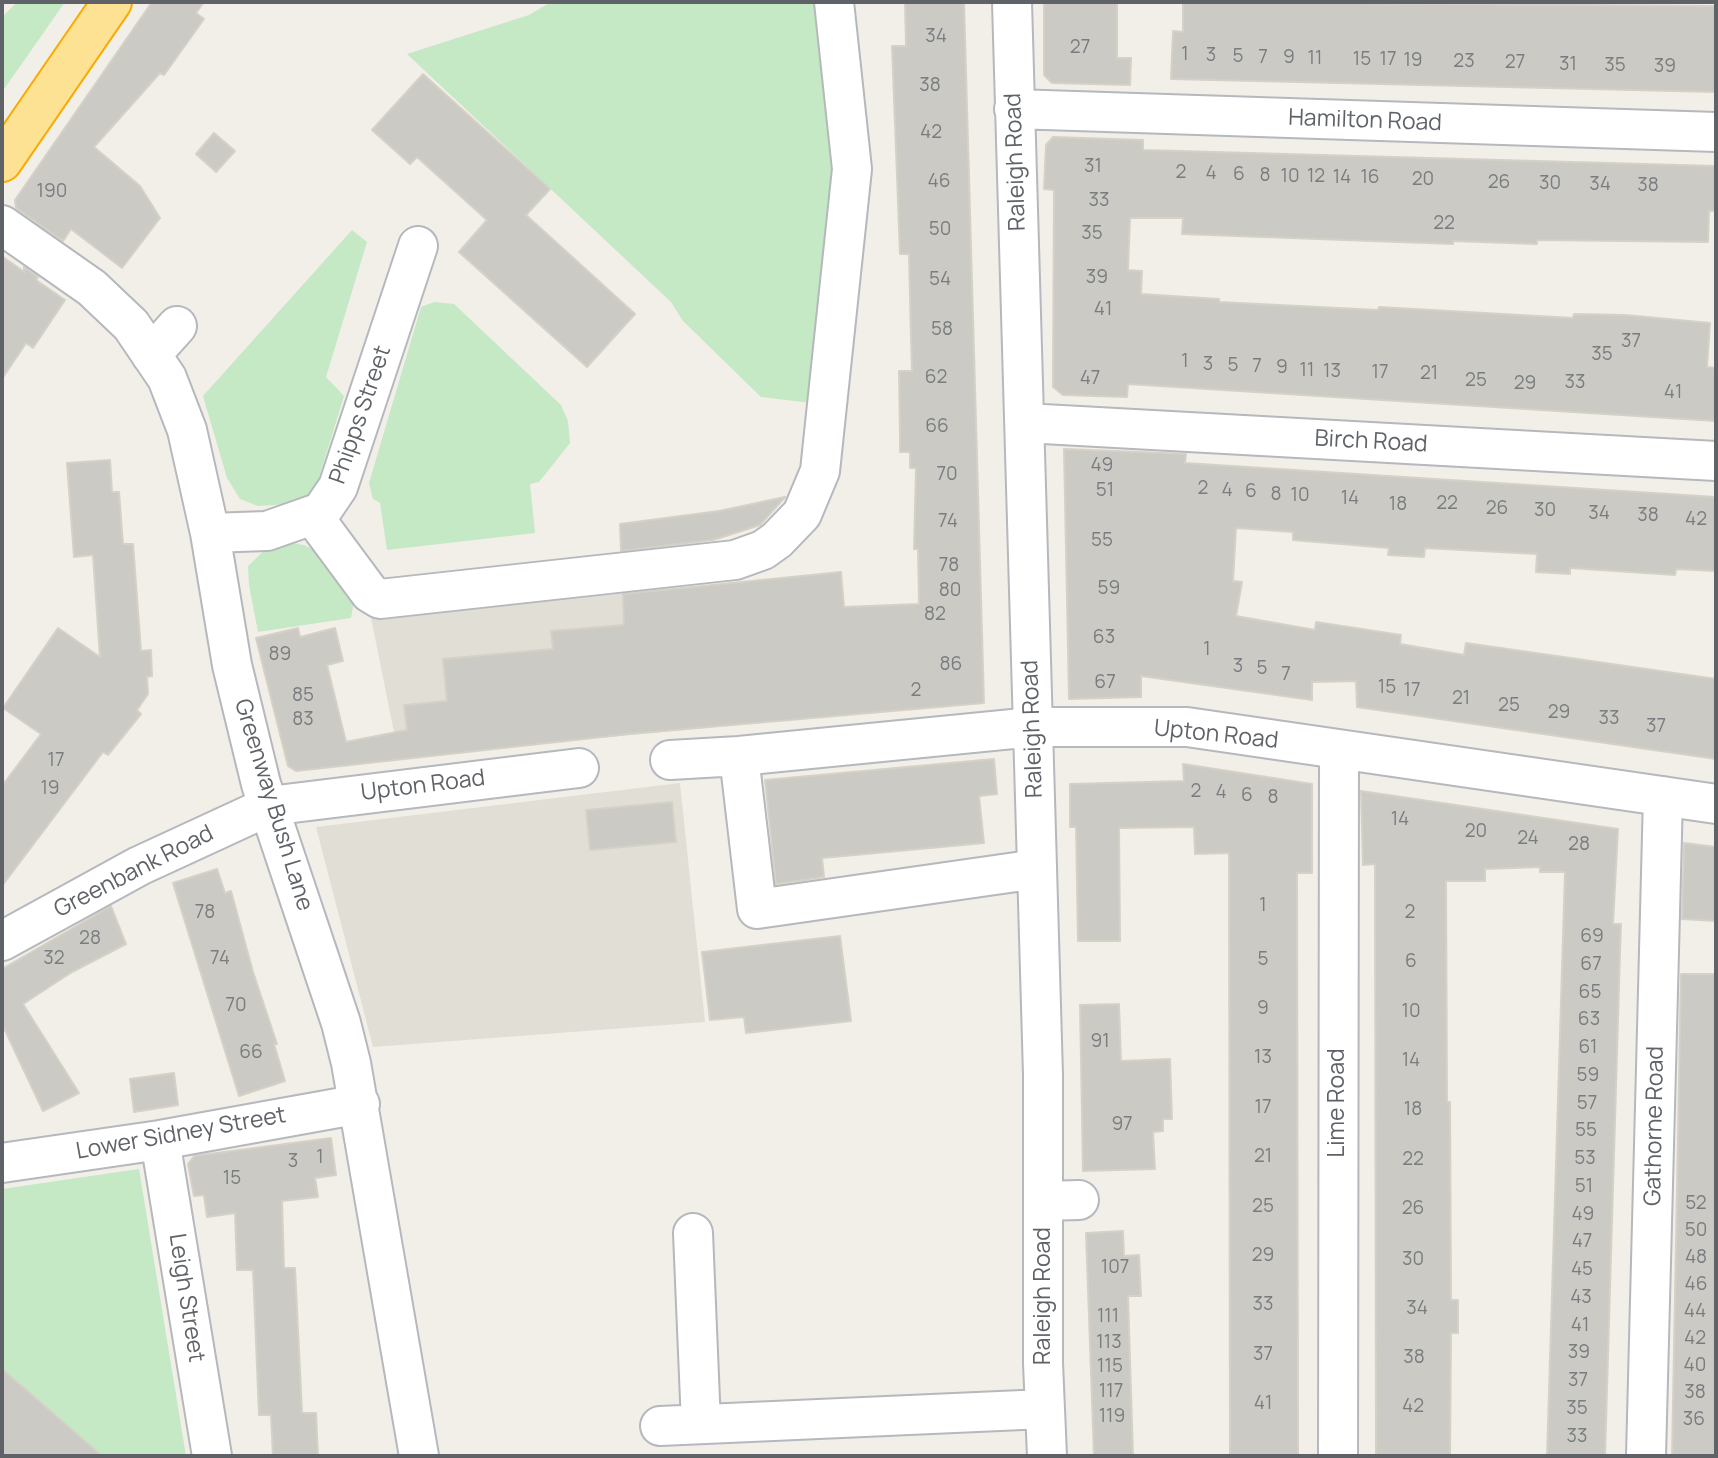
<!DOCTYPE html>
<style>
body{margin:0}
#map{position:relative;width:1718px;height:1458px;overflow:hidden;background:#f1efe8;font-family:Manrope,sans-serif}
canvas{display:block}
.frame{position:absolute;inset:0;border:4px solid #5f6368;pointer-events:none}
</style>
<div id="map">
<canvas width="1718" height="1458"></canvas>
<div class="frame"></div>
</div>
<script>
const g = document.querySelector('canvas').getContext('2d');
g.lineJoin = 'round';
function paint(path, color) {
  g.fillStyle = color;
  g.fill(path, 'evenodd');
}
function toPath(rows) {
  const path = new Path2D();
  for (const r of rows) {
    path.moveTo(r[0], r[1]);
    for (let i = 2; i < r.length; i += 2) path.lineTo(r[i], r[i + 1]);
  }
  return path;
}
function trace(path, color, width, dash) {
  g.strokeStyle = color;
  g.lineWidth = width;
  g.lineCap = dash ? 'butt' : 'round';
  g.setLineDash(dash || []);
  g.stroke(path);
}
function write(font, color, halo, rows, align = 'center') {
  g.font = font + ' Manrope,sans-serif';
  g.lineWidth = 6;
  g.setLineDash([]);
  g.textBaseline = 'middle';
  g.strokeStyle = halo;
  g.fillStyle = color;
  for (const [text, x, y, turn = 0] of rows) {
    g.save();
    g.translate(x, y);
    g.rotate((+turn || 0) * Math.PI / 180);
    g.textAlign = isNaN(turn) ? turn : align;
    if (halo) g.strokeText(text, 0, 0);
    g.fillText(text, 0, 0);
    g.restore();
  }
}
const education = toPath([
 [841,572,852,714,399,757,371,618],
 [680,783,705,1022,373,1047,316,827]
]);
const green = toPath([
 [17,2,65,2,2,92,2,17],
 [551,2,824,2,837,188,811,403,761,397,683,321,671,302,407,54,529,15],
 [352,230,367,242,326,377,344,396,316,487,308,497,290,504,258,506,240,499,227,478,203,396],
 [434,302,454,304,561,405,568,421,570,443,539,482,530,484,535,533,387,550,380,503,373,499,369,483,421,307],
 [286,542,304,545,318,552,354,601,351,618,258,632,249,585,248,566,266,549],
 [139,1169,186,1456,99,1456,2,1369,2,1189]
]);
const building = toPath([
 [152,2,204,2,196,13,204,19,164,75,160,73,94,147,140,186,160,218,122,268,71,229,63,241,16,208,15,200,152,2],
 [905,2,964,2,984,703,629,734,296,771,288,766,256,638,298,628,300,637,335,628,343,661,327,665,346,742,407,730,404,705,447,701,443,659,553,649,551,631,624,625,623,594,841,572,844,607,919,604,918,549,914,549,916,468,910,468,910,452,900,452,900,435,899,371,912,371,911,338,909,254,900,254,892,46,906,46,905,2],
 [1044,2,1117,2,1117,58,1131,58,1130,85,1052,83,1044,75,1044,2],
 [1183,2,1716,6,1716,92,1171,79,1173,31,1183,32,1183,2],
 [423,74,550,189,526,215,635,314,587,367,459,252,487,220,417,157,410,164,372,130,423,74],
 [214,133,235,151,216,172,196,154,214,133],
 [1053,137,1143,140,1143,150,1716,166,1716,211,1709,211,1708,242,1537,240,1537,244,1453,241,1453,244,1182,234,1183,218,1130,218,1128,270,1142,271,1141,294,1219,299,1219,302,1378,310,1379,307,1573,318,1574,314,1625,315,1710,323,1707,367,1716,368,1716,421,1128,384,1127,397,1063,395,1053,387,1054,190,1044,189,1046,145,1053,137],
 [2,256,24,272,24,267,38,277,36,280,65,300,33,348,26,343,2,379,2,256],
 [1064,449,1186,454,1185,463,1716,497,1716,571,1676,569,1675,575,1570,568,1570,574,1536,572,1537,554,1425,548,1424,557,1388,555,1389,548,1293,540,1293,532,1236,528,1233,581,1242,582,1236,616,1315,630,1316,622,1401,635,1400,644,1464,655,1466,643,1716,679,1716,759,1357,707,1356,681,1312,682,1312,700,1141,676,1141,697,1069,699,1064,449],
 [110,460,112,492,119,492,123,544,133,544,141,651,151,650,152,676,147,677,148,694,137,710,141,714,108,755,103,752,2,886,2,786,41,734,3,708,58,628,100,657,93,555,74,557,67,463,110,460],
 [785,497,760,525,713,540,621,551,620,524,719,511,785,497],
 [994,759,997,794,979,796,984,843,822,858,824,877,776,884,765,780,994,759],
 [1183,764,1312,784,1312,873,1297,873,1298,1456,1230,1456,1229,853,1195,854,1194,827,1119,828,1120,941,1078,941,1076,827,1070,827,1070,784,1184,781,1183,764],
 [1361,791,1618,829,1613,924,1621,924,1620,952,1605,1456,1547,1456,1565,872,1540,872,1540,867,1485,869,1485,881,1446,881,1447,1102,1450,1102,1451,1300,1458,1300,1458,1333,1451,1333,1450,1456,1376,1456,1375,864,1363,865,1361,791],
 [672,802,676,842,590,850,586,810,672,802],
 [1684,843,1716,847,1716,921,1682,919,1684,843],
 [217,869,225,893,231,891,253,972,277,1044,274,1044,285,1081,239,1096,173,883,217,869],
 [111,906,126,944,72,972,23,1004,79,1093,43,1111,2,1024,2,969,111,906],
 [840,936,851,1021,746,1033,744,1017,710,1020,702,952,840,936],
 [1681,974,1716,974,1716,1456,1672,1456,1681,974],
 [1119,1004,1121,1061,1170,1059,1172,1119,1163,1119,1163,1131,1153,1132,1155,1169,1083,1171,1080,1005,1119,1004],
 [174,1073,178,1105,134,1112,130,1079,174,1073],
 [331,1138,336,1175,315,1178,318,1197,282,1201,284,1268,295,1268,302,1413,316,1413,318,1456,273,1456,271,1415,259,1415,253,1270,237,1270,235,1213,207,1217,204,1195,194,1196,188,1164,194,1156,331,1138],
 [1123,1231,1124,1256,1139,1255,1141,1296,1128,1296,1133,1456,1094,1456,1086,1233,1123,1231],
 [2,1369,102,1456,2,1456,2,1369]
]);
const minor = toPath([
 [1012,2,1043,1075,1043,1363,1047,1456],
 [1014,109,1716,132],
 [2,225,92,288,131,325,167,378,187,430,210,533,232,665,261,784,341,1023,351,1063,419,1456],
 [151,355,177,326],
 [1025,423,1716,461],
 [313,516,370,593,380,599,735,560,763,550,777,540,802,514,820,471,852,169,834,2],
 [210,533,267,531,321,512,338,487,418,246],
 [739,756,757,909,1037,869],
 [670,760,739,756,1033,727,1187,727,1716,804],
 [2,941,139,866,269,806,579,768],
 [160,1140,212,1456],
 [2,1163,160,1140,360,1104],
 [1043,1201,1079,1200],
 [693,1233,701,1424],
 [660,1426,1045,1409],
 [1338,1456,1339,750],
 [1646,1456,1663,796]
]);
const highway = toPath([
 [2,162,112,2]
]);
const numberNames = [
 ["34",936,37],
 ["27",1080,48],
 ["1",1185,55],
 ["3",1211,56],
 ["5",1238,57],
 ["7",1263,58],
 ["9",1289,58],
 ["11",1315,59],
 ["15",1362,60],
 ["17",1388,60],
 ["19",1413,61],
 ["23",1464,62],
 ["27",1515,63],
 ["31",1568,65],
 ["35",1615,66],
 ["39",1665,67],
 ["38",930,86],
 ["42",931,133],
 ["31",1093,167],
 ["2",1181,173],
 ["4",1211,174],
 ["6",1239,175],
 ["8",1265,176],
 ["10",1290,177],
 ["12",1316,177],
 ["14",1342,178],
 ["16",1370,178],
 ["20",1423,180],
 ["46",939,182],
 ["26",1499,183],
 ["30",1550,184],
 ["34",1600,185],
 ["38",1648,186],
 ["190",52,192],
 ["33",1099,201],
 ["22",1444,224],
 ["50",940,230],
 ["35",1092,234],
 ["39",1097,278],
 ["54",940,280],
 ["41",1103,310],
 ["58",942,330],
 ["37",1631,342],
 ["35",1602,355],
 ["1",1185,362],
 ["3",1208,365],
 ["5",1233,366],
 ["7",1257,367],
 ["9",1282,368],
 ["11",1307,371],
 ["13",1332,372],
 ["17",1380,373],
 ["21",1429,374],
 ["62",936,378],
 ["47",1090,379],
 ["25",1476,381],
 ["33",1575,383],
 ["29",1525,384],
 ["41",1673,393],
 ["66",937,427],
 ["49",1102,466],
 ["70",947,475],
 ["2",1203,489],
 ["51",1105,491],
 ["4",1227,491],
 ["6",1251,492],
 ["8",1276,495],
 ["10",1300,496],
 ["14",1350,499],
 ["22",1447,504],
 ["18",1398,505],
 ["26",1497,509],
 ["30",1545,511],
 ["34",1599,514],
 ["38",1648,516],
 ["42",1696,520],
 ["74",948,522],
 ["55",1102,541],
 ["78",949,566],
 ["59",1109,589],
 ["80",950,591],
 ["82",935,615],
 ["63",1104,638],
 ["1",1207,650],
 ["89",280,655],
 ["86",951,665],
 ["3",1238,667],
 ["5",1262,669],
 ["7",1286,675],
 ["67",1105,683],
 ["15",1387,688],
 ["2",916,691],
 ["17",1412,691],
 ["85",303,696],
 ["21",1461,699],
 ["25",1509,706],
 ["29",1559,713],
 ["33",1609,719],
 ["83",303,720],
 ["37",1656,727],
 ["17",56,761],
 ["19",50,789],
 ["2",1196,792],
 ["4",1221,793],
 ["6",1247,796],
 ["8",1273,798],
 ["14",1400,820],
 ["20",1476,832],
 ["24",1528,839],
 ["28",1579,845],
 ["1",1263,906],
 ["78",205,913],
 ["2",1410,913],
 ["69",1592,937],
 ["28",90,939],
 ["32",54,959],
 ["74",220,959],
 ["5",1263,960],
 ["6",1411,962],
 ["67",1591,965],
 ["65",1590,993],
 ["70",236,1006],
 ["9",1263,1009],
 ["10",1411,1012],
 ["63",1589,1020],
 ["91",1100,1042],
 ["61",1588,1048],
 ["66",251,1053],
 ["13",1263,1058],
 ["14",1411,1061],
 ["59",1588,1076],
 ["57",1587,1104],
 ["17",1263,1108],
 ["18",1413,1110],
 ["97",1122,1125],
 ["55",1586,1131],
 ["21",1263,1157],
 ["1",320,1158],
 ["53",1585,1159],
 ["22",1413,1160],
 ["3",293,1162],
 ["15",232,1179],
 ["51",1584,1187],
 ["52",1696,1204],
 ["25",1263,1207],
 ["26",1413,1209],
 ["49",1583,1215],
 ["50",1696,1231],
 ["47",1582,1242],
 ["29",1263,1256],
 ["48",1696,1258],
 ["30",1413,1260],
 ["107",1115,1268],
 ["45",1582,1270],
 ["46",1696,1285],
 ["43",1581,1298],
 ["33",1263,1305],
 ["34",1417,1309],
 ["44",1695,1312],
 ["111",1108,1317],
 ["41",1580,1326],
 ["42",1695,1339],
 ["113",1109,1343],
 ["39",1579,1353],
 ["37",1263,1355],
 ["38",1414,1358],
 ["40",1695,1366],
 ["115",1110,1367],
 ["37",1578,1381],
 ["117",1111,1392],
 ["38",1695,1393],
 ["41",1263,1404],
 ["42",1413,1407],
 ["35",1577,1409],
 ["119",1112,1417],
 ["36",1694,1420],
 ["33",1577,1437]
];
const streetNames = [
 ["Hamilton Road",1365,121,2],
 ["Raleigh Road",1016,162,-92],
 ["Phipps Street",361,415,-71],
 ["Birch Road",1371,442,3],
 ["Raleigh Road",1033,729,-92],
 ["Upton Road",1216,735,6],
 ["Upton Road",423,786,-7],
 ["Greenway Bush Lane",273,805,73],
 ["Greenbank Road",134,872,-27],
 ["Lime Road",1338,1103,-90],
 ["Gathorne Road",1655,1126,-89],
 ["Lower Sidney Street",181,1134,-10],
 ["Raleigh Road",1044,1296,-90],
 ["Leigh Street",186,1298,81]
];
paint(education, '#e1ded6');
paint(green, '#c5e8c5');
paint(building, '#cccac5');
trace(building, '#d6d1c6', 2);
trace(minor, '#b5b8bc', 42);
trace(highway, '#f9ab00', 42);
trace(minor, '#fff', 38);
trace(highway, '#fde293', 38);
write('19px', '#7a7d7f', null, numberNames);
write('23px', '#5f6368', '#fff', streetNames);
</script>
